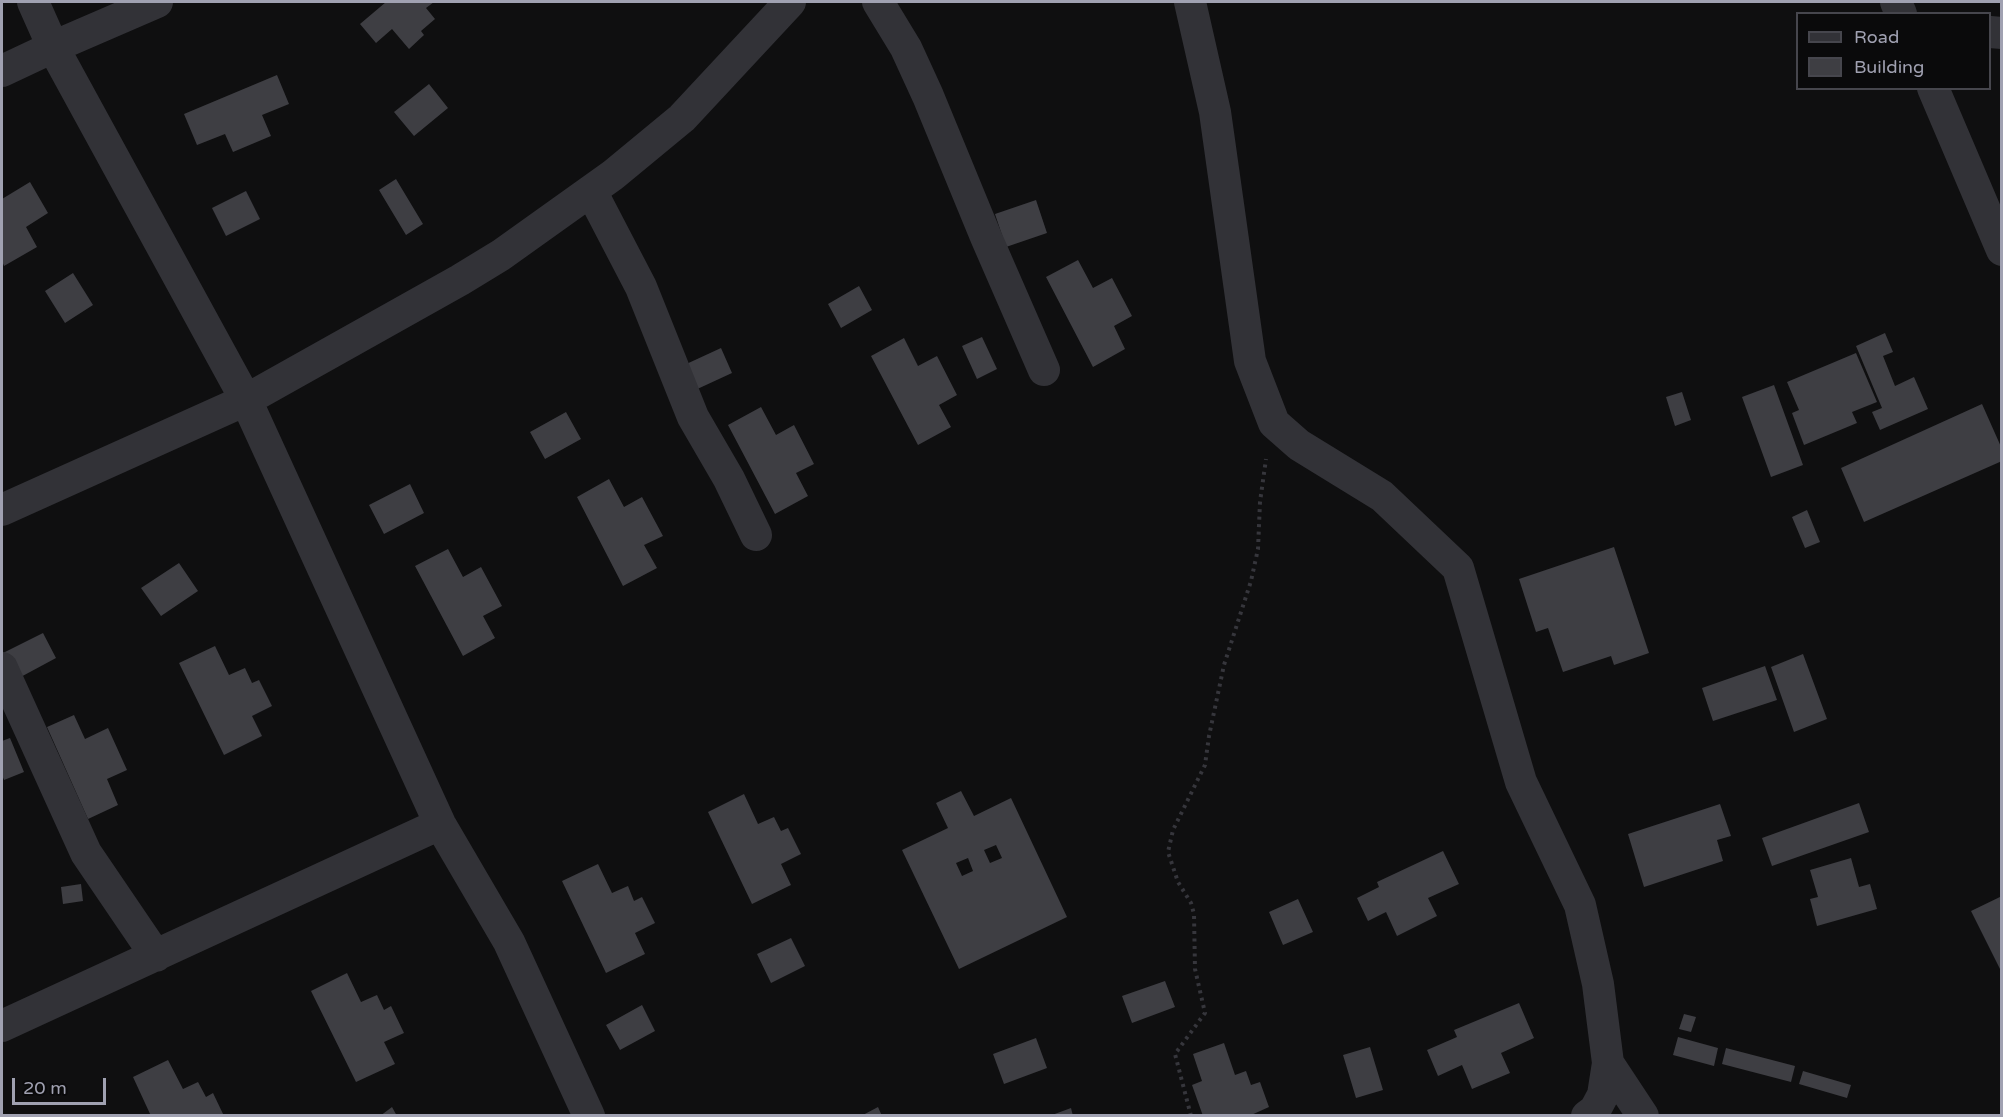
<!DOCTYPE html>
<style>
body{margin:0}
#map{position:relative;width:2003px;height:1117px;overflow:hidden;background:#0f0f10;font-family:"Varela Round",sans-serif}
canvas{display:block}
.frame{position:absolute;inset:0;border:3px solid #a0a1b1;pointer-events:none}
.legend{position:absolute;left:1796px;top:12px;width:195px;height:78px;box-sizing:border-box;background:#0a0a0b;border:2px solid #46464d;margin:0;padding:8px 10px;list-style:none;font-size:18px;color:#a0a1b1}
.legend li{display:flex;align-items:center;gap:12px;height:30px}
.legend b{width:30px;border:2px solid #46464d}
.scale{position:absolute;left:12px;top:1078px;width:94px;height:27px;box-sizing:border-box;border:3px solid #a0a1b1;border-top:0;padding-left:8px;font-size:18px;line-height:21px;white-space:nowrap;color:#a0a1b1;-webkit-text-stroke:4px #0a0a0b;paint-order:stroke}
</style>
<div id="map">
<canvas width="2003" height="1117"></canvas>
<div class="frame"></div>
<ul class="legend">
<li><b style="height:8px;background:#323237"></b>Road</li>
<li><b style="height:16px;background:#3e3e43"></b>Building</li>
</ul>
<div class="scale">20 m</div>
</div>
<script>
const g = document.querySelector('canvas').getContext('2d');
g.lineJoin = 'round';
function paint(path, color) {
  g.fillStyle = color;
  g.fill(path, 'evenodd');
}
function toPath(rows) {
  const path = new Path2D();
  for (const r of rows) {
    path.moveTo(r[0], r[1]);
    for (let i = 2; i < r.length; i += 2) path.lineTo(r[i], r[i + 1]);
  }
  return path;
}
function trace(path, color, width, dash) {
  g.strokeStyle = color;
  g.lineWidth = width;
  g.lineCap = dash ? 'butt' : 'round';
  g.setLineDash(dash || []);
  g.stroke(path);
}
const building = toPath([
 [386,2,434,2,426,8,435,19,421,31,424,35,409,49,392,29,376,43,360,24],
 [277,75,289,104,262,115,271,136,233,152,225,134,197,145,184,114],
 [429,84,448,108,414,136,394,112],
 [396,179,423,224,406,235,379,190],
 [30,182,48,213,26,227,37,247,4,266,2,261,2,199],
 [246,191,260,219,226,236,212,208],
 [1036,200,1047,233,1006,247,995,214],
 [1078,260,1093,288,1112,278,1132,316,1114,326,1125,349,1093,367,1046,277],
 [73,273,93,305,65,323,45,291],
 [859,286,872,310,841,328,828,304],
 [1885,333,1893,352,1883,356,1895,386,1914,377,1928,409,1880,430,1872,412,1882,408,1856,346],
 [982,337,997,369,977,379,962,346],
 [904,338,918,366,937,356,957,395,939,405,951,427,918,445,871,356],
 [721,348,732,373,693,391,682,366],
 [1856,353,1877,402,1852,412,1857,423,1804,445,1792,413,1799,410,1787,382],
 [1774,385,1803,465,1771,477,1742,397],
 [1682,392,1691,420,1675,426,1666,397],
 [1982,404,2002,449,2002,461,1864,522,1841,468],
 [761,407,776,435,794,425,814,464,796,473,808,496,775,514,728,425],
 [566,412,581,439,545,459,530,432],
 [609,479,624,507,642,497,663,536,644,545,657,568,623,586,577,497],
 [410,484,424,513,384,534,369,505],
 [1807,510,1820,542,1805,548,1792,517],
 [1614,547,1649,653,1614,665,1611,656,1563,672,1548,628,1536,632,1519,579],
 [448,549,463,577,481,567,502,606,483,616,495,638,463,656,415,566],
 [179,563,198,591,161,616,141,588],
 [43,633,56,658,17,679,3,653],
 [215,646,229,675,245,668,252,683,259,680,272,706,252,716,262,736,224,755,179,663],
 [1803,654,1827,719,1794,732,1771,667],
 [1765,666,1777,700,1713,721,1702,688],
 [74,715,85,739,108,728,127,770,107,779,118,805,88,819,47,727],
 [10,738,24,772,4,780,2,775,2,741],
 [961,791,974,816,1011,798,1067,917,959,969,902,850,948,828,936,803],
 [996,845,1002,858,990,863,984,850],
 [968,858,973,871,962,876,956,863],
 [744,794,758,824,774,817,781,831,788,828,801,854,781,864,791,885,752,904,708,812],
 [1859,803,1869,832,1772,866,1762,838],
 [1720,804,1731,836,1717,840,1723,861,1644,887,1628,834],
 [1443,851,1459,884,1428,898,1437,916,1397,936,1386,912,1368,921,1357,898,1379,887,1377,882],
 [1851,858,1859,887,1870,884,1877,909,1817,926,1810,899,1818,897,1810,870],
 [598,864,612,893,628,886,634,901,642,897,655,923,635,933,645,954,606,973,562,881],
 [81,884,83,901,63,904,61,887],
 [2002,896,2002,973,1971,911],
 [1298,899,1313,932,1283,945,1269,912],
 [791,938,805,966,771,983,757,954],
 [347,973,361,1002,377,995,384,1010,391,1006,404,1033,384,1042,395,1064,356,1082,311,991],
 [1165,981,1175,1007,1132,1023,1122,996],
 [1519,1003,1534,1038,1501,1053,1510,1073,1472,1089,1462,1065,1438,1076,1427,1050,1457,1037,1454,1030],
 [642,1005,655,1031,620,1050,606,1025],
 [1684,1014,1696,1017,1691,1032,1679,1029],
 [1678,1037,1718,1048,1714,1066,1673,1055],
 [1036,1038,1047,1068,1004,1084,993,1054],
 [1224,1043,1235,1075,1246,1071,1251,1085,1260,1082,1269,1107,1249,1116,1203,1116,1192,1085,1202,1081,1193,1054],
 [1370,1047,1383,1090,1356,1098,1343,1055],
 [1726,1048,1795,1066,1791,1082,1722,1064],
 [168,1060,183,1089,198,1082,206,1097,213,1093,224,1116,151,1116,133,1077],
 [1803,1071,1851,1085,1847,1098,1799,1084],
 [392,1107,397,1116,380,1116],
 [878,1107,882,1116,861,1116],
 [1071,1108,1073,1116,1052,1116,1052,1115]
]);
const path = toPath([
 [1191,1116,1175,1054,1205,1013,1195,969,1194,914,1191,903,1178,882,1168,852,1173,830,1205,765,1209,736,1224,665,1251,581,1258,549,1260,502,1266,459]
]);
const minor = toPath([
 [33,2,53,47,246,400,440,824,509,942,589,1116],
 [878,2,906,48,928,96,986,237,1044,370],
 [1190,2,1215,112,1250,361,1274,423,1299,445,1382,496,1458,568,1521,782,1580,905,1598,984,1608,1063,1603,1095,1595,1110,1587,1116],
 [1896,2,1901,14],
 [1990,32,2002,33],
 [2,71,53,47,157,2],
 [1933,88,2002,250],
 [591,191,641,287,693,417,729,479,756,535],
 [2,510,246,400,460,280,501,255,613,175,682,118,790,2],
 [2,668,86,853,156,956],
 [2,1026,440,824],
 [1608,1063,1643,1116]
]);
paint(building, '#3e3e43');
trace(path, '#36363c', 4, [3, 4.5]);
trace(minor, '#323237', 32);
</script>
